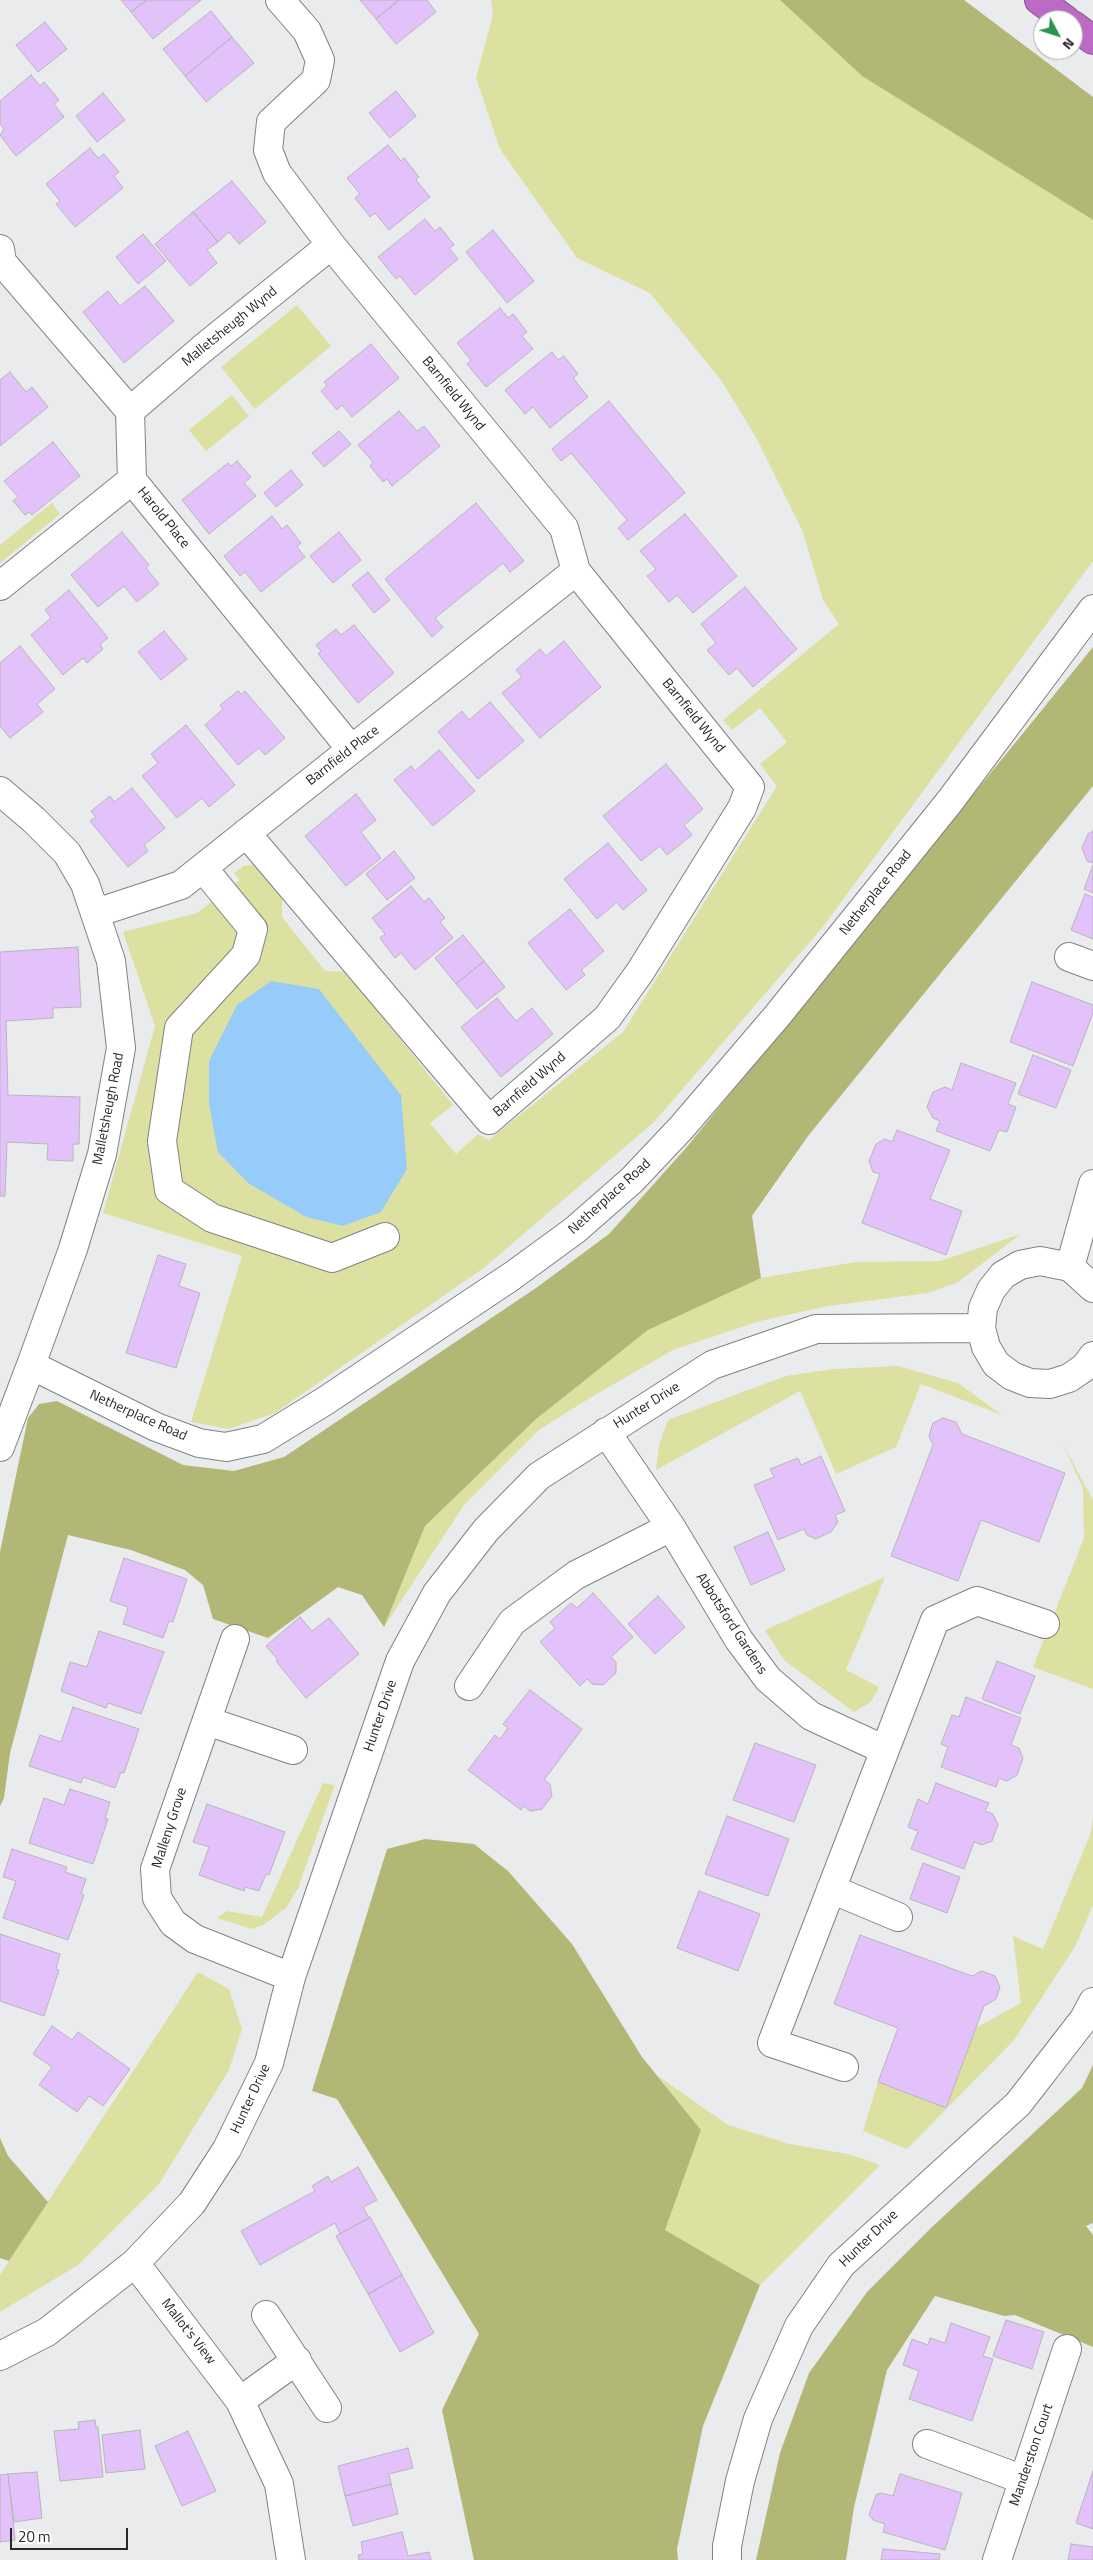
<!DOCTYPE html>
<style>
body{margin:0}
#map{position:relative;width:1093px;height:2560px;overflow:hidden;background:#e9ebed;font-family:"Titillium Web",sans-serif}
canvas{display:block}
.north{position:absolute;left:1033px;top:10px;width:50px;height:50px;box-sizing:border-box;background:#fff;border:1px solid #a9a9a9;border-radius:50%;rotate:130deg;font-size:14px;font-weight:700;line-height:20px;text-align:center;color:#272829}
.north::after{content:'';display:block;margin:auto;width:18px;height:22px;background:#29954d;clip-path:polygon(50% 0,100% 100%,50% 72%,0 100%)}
.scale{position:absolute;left:10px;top:2528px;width:118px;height:22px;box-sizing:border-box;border:2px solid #272829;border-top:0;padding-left:6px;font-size:15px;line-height:18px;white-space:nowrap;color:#272829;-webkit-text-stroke:4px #fff;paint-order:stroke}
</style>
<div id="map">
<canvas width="1093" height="2560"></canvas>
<div class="north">N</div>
<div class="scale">20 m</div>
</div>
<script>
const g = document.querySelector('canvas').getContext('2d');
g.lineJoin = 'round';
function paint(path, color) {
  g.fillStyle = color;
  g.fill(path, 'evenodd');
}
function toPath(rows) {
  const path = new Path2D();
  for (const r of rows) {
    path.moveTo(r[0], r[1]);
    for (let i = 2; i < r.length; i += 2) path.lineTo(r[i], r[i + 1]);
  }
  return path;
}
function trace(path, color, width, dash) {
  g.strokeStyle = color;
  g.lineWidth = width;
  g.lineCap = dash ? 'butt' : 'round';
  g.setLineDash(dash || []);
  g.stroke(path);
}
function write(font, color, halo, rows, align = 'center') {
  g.font = font + ' "Titillium Web",sans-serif';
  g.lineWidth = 4.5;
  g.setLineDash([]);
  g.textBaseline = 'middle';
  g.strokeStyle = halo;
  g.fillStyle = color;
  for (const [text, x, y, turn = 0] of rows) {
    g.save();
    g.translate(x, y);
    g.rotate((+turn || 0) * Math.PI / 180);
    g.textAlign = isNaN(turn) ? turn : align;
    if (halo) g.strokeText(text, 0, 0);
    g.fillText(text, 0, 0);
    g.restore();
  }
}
const green = toPath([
 [491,0,780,0,862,76,1093,220,1093,561,822,928,654,1122,485,1267,275,1413,229,1429,191,1422,242,1256,103,1213,155,1026,123,932,197,913,240,880,234,873,245,865,255,865,282,895,282,917,325,971,346,972,453,1105,430,1123,456,1154,478,1134,489,1140,623,1032,777,786,760,764,787,742,760,708,732,730,723,720,839,624,823,600,803,532,757,439,721,380,650,293,577,258,500,149,476,78,493,15],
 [297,305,331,346,255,409,221,367],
 [232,395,249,416,206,451,189,430],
 [52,503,60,514,0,563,0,545],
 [1021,1234,958,1282,928,1293,828,1306,760,1321,673,1350,588,1399,539,1430,464,1505,384,1627,425,1526,535,1420,648,1330,761,1278,856,1262,940,1261],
 [898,1366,958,1383,1002,1415,921,1384,896,1447,836,1474,800,1391,656,1470,659,1445,668,1420,786,1376,834,1369],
 [1061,1441,1093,1500,1093,1689,1033,1667,1084,1538,1083,1488],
 [885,1577,846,1670,879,1687,871,1702,854,1712,784,1660,765,1630],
 [323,1783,335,1785,298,1888,286,1908,263,1925,251,1929,217,1918,227,1911,262,1917],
 [1093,1818,1093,1905,1076,1945,1014,2040,907,2149,863,2131,878,2082,1021,2003,1013,1936,1043,1949,1090,1835],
 [198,1972,229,1989,242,2029,229,2070,159,2184,78,2265,0,2312,0,2275],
 [658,2076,728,2125,790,2144,848,2154,880,2165,760,2285,665,2230,701,2130]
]);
const forest = toPath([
 [780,0,964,0,1093,97,1093,220,862,76],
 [1093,647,1093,786,808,1136,752,1216,761,1278,648,1330,535,1420,425,1526,384,1627,362,1595,338,1587,268,1638,213,1619,203,1585,185,1570,131,1550,68,1535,10,1753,4,1798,0,1806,0,1552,28,1418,39,1404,57,1401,183,1465,234,1471,284,1457,536,1288,609,1234,686,1148],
 [425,1839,474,1844,508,1871,572,1944,642,2057,701,2130,665,2230,760,2285,703,2426,677,2549,678,2560,474,2560,442,2410,479,2334,337,2099,312,2091,387,1849],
 [1093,2065,1093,2223,1086,2226,1093,2235,1093,2347,1015,2315,1004,2316,935,2296,887,2370,854,2507,846,2560,756,2560,780,2453,809,2373,867,2292,932,2227,1082,2088],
 [0,2138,8,2156,48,2202,9,2261,0,2258]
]);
const water = toPath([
 [271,981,319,989,401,1095,407,1169,381,1212,343,1226,306,1217,248,1183,218,1152,209,1104,209,1061,237,1005]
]);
const building = toPath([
 [121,0,147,0,131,12,121,0],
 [147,0,201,0,153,39,131,12,147,0],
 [360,0,399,0,376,19,360,0],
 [399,0,427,0,436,12,396,44,376,19,399,0],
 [211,11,232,37,185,76,163,49,211,11],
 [45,22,67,49,38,72,16,45,45,22],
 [232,37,254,63,206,102,185,76,232,37],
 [31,75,40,86,44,82,59,100,54,104,64,117,16,156,0,135,4,129,0,124,0,101,31,75],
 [396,91,416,116,390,138,369,113,396,91],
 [103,93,125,120,97,142,76,116,103,93],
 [388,145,401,161,404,158,419,177,416,180,430,197,389,230,375,213,370,217,355,198,360,194,347,178,388,145],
 [90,148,98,158,104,154,119,172,114,176,123,188,75,227,56,204,60,201,46,184,90,148],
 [232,181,266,222,239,244,229,232,218,242,193,212,232,181],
 [193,212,218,242,207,250,217,263,190,286,155,244,193,212],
 [425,219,435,231,440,227,454,245,449,248,458,259,415,295,400,276,396,279,378,257,425,219],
 [493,230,534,281,507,303,466,252,493,230],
 [143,234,166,261,138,284,116,257,143,234],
 [145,286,174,321,124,363,83,312,108,291,120,306,145,286],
 [500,308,508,318,513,314,527,332,522,336,533,349,486,387,467,364,471,360,457,343,500,308],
 [371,344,399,378,352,417,342,405,337,410,321,391,327,386,324,382,371,344],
 [552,352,558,360,564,356,578,374,573,378,588,397,550,428,533,407,525,414,505,390,552,352],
 [10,372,26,392,32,387,48,407,0,446,0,380,10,372],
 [609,401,685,493,628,540,618,528,627,520,571,453,561,461,552,449,609,401],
 [399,411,417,431,424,426,440,446,392,486,387,479,383,482,370,466,373,462,358,445,399,411],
 [339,431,351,444,324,467,312,453,339,431],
 [53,442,80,476,32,515,29,512,25,515,13,501,18,497,4,481,53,442],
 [237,461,251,477,244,483,256,496,209,534,182,500,228,463,231,466,237,461],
 [291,470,303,485,276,507,264,493,291,470],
 [476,503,524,561,510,572,503,563,435,618,443,627,432,637,385,579,476,503],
 [685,514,737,576,693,613,677,595,669,602,647,576,656,569,640,551,685,514],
 [272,516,282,529,287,525,301,543,297,547,305,557,261,592,245,572,240,576,224,556,272,516],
 [122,532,149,565,146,568,159,584,137,602,124,586,98,607,71,575,122,532],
 [339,532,361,560,333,583,310,556,339,532],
 [368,572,390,600,374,613,352,585,368,572],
 [745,587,797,649,753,687,737,668,729,675,707,650,716,643,701,624,745,587],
 [69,590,108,638,100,644,103,649,87,663,83,658,63,675,31,635,51,618,45,610,69,590],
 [354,625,394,673,358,703,318,654,321,651,316,645,336,629,341,635,354,625],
 [164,631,187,659,161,680,138,652,164,631],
 [564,641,601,687,540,738,502,693,522,677,516,670,540,649,546,656,564,641],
 [20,646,55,689,37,704,43,712,10,738,0,726,0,663,20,646],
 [238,691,241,694,245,691,285,738,265,755,259,748,238,765,205,725,223,709,220,705,238,691],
 [490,702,524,741,478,779,438,732,462,711,469,720,490,702],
 [186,725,235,785,209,807,202,798,177,818,142,776,158,763,151,754,186,725],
 [439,750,475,791,433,826,394,780,411,766,415,771,439,750],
 [666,764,703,809,684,825,692,835,667,855,660,846,641,861,603,816,666,764],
 [132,788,165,828,144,845,148,851,128,867,90,821,96,817,91,811,110,796,114,802,132,788],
 [356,794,376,820,361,832,381,858,346,886,305,836,356,794],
 [1093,831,1093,863,1087,861,1082,848,1088,834,1093,831],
 [608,843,647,890,623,910,617,902,597,919,564,879,608,843],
 [394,851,415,878,387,900,366,874,394,851],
 [1093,865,1093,893,1084,889,1093,865],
 [411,886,424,902,429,898,445,918,440,922,453,938,415,970,401,953,395,958,380,938,385,934,372,918,411,886],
 [1085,894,1093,897,1093,939,1071,930,1085,894],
 [570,909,604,951,581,970,585,975,566,990,528,943,570,909],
 [463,935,484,961,456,984,435,958,463,935],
 [78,947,81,1007,53,1008,53,1018,6,1021,8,1095,80,1097,79,1144,73,1144,73,1161,47,1160,48,1144,7,1142,5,1196,0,1196,0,952,78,947],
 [484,961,505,987,477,1009,456,984,484,961],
 [1032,982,1093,1005,1093,1013,1073,1066,1010,1042,1032,982],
 [497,998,516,1021,532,1008,553,1034,501,1077,461,1027,497,998],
 [1033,1055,1071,1070,1056,1108,1018,1094,1033,1055],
 [961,1063,1016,1083,1008,1104,1016,1107,1007,1132,999,1130,990,1151,936,1131,940,1121,933,1118,927,1107,933,1092,945,1087,952,1090,961,1063],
 [897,1130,950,1150,930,1199,962,1211,946,1255,862,1223,880,1174,873,1172,869,1161,876,1144,885,1139,892,1142,897,1130],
 [158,1255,186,1264,179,1286,200,1293,176,1368,126,1353,158,1255],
 [943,1418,956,1422,962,1434,1065,1473,1039,1542,981,1520,958,1581,891,1556,933,1445,929,1436,933,1423,943,1418],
 [821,1456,845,1511,835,1515,838,1522,831,1532,816,1539,807,1535,804,1529,778,1540,754,1485,774,1477,770,1469,798,1458,801,1465,821,1456],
 [768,1532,785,1570,751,1585,734,1547,768,1532],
 [124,1558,187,1579,173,1622,169,1621,163,1638,123,1624,128,1607,110,1601,124,1558],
 [593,1593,633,1637,611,1657,616,1662,616,1673,603,1685,592,1684,587,1679,580,1686,540,1642,555,1628,550,1622,571,1603,577,1608,593,1593],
 [658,1596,685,1627,655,1654,628,1624,658,1596],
 [300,1617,312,1631,329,1618,359,1654,306,1698,276,1661,278,1660,266,1646,300,1617],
 [99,1631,164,1652,141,1714,108,1703,106,1708,61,1691,70,1662,87,1667,99,1631],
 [997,1661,1035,1676,1020,1714,982,1699,997,1661],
 [530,1690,582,1729,544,1780,550,1784,552,1796,542,1809,530,1811,524,1806,521,1810,468,1770,495,1735,500,1739,508,1728,503,1724,530,1690],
 [966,1697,1021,1718,1011,1745,1019,1748,1023,1758,1017,1775,1007,1781,999,1778,996,1787,941,1767,948,1747,941,1744,952,1715,959,1717,966,1697],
 [73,1707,139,1729,124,1773,121,1772,115,1788,83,1777,81,1783,29,1766,40,1735,61,1742,73,1707],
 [755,1743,816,1765,794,1822,733,1800,755,1743],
 [936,1783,989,1803,985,1811,993,1814,998,1825,992,1841,982,1845,974,1842,964,1869,911,1849,918,1831,908,1827,918,1799,928,1804,936,1783],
 [70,1789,110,1802,105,1819,108,1819,93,1864,29,1843,44,1798,64,1805,70,1789],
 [207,1804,285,1832,269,1875,266,1874,259,1891,245,1887,244,1891,199,1875,209,1847,193,1842,207,1804],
 [727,1816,789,1839,768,1896,705,1874,727,1816],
 [12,1849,67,1867,65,1872,86,1879,81,1894,84,1895,68,1940,3,1918,16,1881,3,1877,12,1849],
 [923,1863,960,1877,947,1913,910,1899,923,1863],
 [699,1891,760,1914,738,1971,677,1948,699,1891],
 [0,1934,60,1954,56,1969,59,1970,44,2016,0,2001,0,1934],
 [860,1935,972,1976,982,1971,995,1976,1000,1987,996,1999,984,2006,946,2108,878,2082,898,2028,834,2004,860,1935],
 [52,2026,72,2040,78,2032,130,2069,103,2106,89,2096,77,2112,39,2085,52,2067,33,2054,52,2026],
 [358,2167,377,2200,363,2207,369,2218,340,2234,335,2223,260,2265,241,2231,315,2191,312,2186,328,2176,331,2182,358,2167],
 [370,2217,402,2275,368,2294,336,2236,370,2217],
 [402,2275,434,2333,400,2352,368,2294,402,2275],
 [1006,2320,1044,2332,1032,2369,993,2356,1006,2320],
 [951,2323,990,2337,983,2356,993,2359,972,2421,909,2399,919,2371,903,2365,912,2339,928,2345,930,2338,945,2343,951,2323],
 [95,2420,96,2427,98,2427,103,2477,60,2481,54,2431,79,2429,78,2422,95,2420],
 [140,2430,145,2469,106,2473,102,2435,140,2430],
 [188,2431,216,2491,182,2506,155,2446,188,2431],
 [408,2448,413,2468,389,2474,391,2484,345,2496,338,2466,408,2448],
 [1093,2471,1093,2529,1076,2523,1093,2471],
 [37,2472,42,2518,14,2522,8,2474,37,2472],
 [8,2474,15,2540,0,2542,0,2475,8,2474],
 [900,2474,962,2493,945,2550,883,2532,885,2524,873,2520,869,2515,876,2495,881,2493,893,2496,900,2474],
 [391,2484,398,2514,353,2526,345,2496,391,2484],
 [402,2532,408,2556,429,2552,431,2560,359,2560,358,2555,363,2554,361,2542,402,2532],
 [1071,2544,1093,2547,1093,2560,1068,2560,1071,2544],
 [883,2549,940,2554,939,2560,881,2560,883,2549]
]);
const minor = toPath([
 [0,249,2,262,130,411,132,480,351,749],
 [130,411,202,349,331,245],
 [0,586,132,480],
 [0,791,34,820,67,853,85,884,111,961,121,1048,102,1154,73,1249,31,1365],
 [246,833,489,1120,607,1018,640,972,742,808,750,787,576,571,564,528,331,245,277,173,268,150,271,122,316,80,320,60,307,31,280,0],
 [203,868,253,929,246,955,179,1028,162,1141,169,1190,212,1218,332,1258,385,1237],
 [96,913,181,885,576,571],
 [1069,957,1093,966],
 [1070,1267,1093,1184],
 [1093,1288,1070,1267,1040,1261,1020,1265,1003,1275,991,1290,983,1308,981,1328,986,1347,996,1364,1012,1376,1030,1383,1050,1384,1069,1378,1085,1367,1093,1356],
 [606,1432,671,1527,739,1640,768,1679,811,1716,885,1750],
 [0,1447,31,1365,156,1427,199,1443,226,1447,263,1439,325,1401,512,1276,575,1230,632,1180,682,1127,777,1016,950,801,1093,609],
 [235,1639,155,1869,157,1898,173,1923,195,1939,291,1977],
 [469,1686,512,1622,576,1575,671,1527],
 [207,1721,293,1750],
 [831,1889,898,1917],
 [844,2067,772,2043,935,1620,977,1601,1045,1624],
 [135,2263,240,2401,279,2484,291,2560],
 [266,2315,327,2408],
 [0,2356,47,2332,135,2263,192,2203,227,2149,269,2063,291,1977,400,1661,437,1593,486,1530,539,1476,712,1365,816,1329,981,1328],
 [240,2401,297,2360],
 [927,2444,1024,2480],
 [727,2560,727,2546,740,2481,758,2419,799,2326,841,2265,1018,2104,1084,2019,1093,2002],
 [997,2560,1067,2349]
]);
const highway = toPath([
 [1039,0,1066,20],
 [1073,25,1093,40]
]);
const streetNames = [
 ["Malletsheugh Wynd",230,327,-39],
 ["Barnfield Wynd",453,394,51],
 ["Harold Place",163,518,51],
 ["Barnfield Wynd",693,716,51],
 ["Barnfield Place",343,756,-38],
 ["Netherplace Road",876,893,-51],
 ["Barnfield Wynd",530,1085,-41],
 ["Malletsheugh Road",109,1109,-79],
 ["Netherplace Road",610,1197,-42],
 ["Hunter Drive",647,1406,-32],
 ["Netherplace Road",138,1416,24],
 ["Abbotsford Gardens",731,1624,57],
 ["Hunter Drive",381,1716,-71],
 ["Malleny Grove",170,1828,-72],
 ["Hunter Drive",251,2099,-65],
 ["Hunter Drive",869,2239,-44],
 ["Mallot's View",188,2332,52],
 ["Manderston Court",1032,2455,-71]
];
paint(green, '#dce1a1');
paint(forest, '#b3b776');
paint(water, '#97ccfa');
paint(building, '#e3c2fc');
trace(building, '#b7b6b8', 1);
trace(minor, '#808283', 30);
trace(highway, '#88548e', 30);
trace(minor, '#fff', 28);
trace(highway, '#bc6bc4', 28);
write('14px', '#272829', '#fff', streetNames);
</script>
